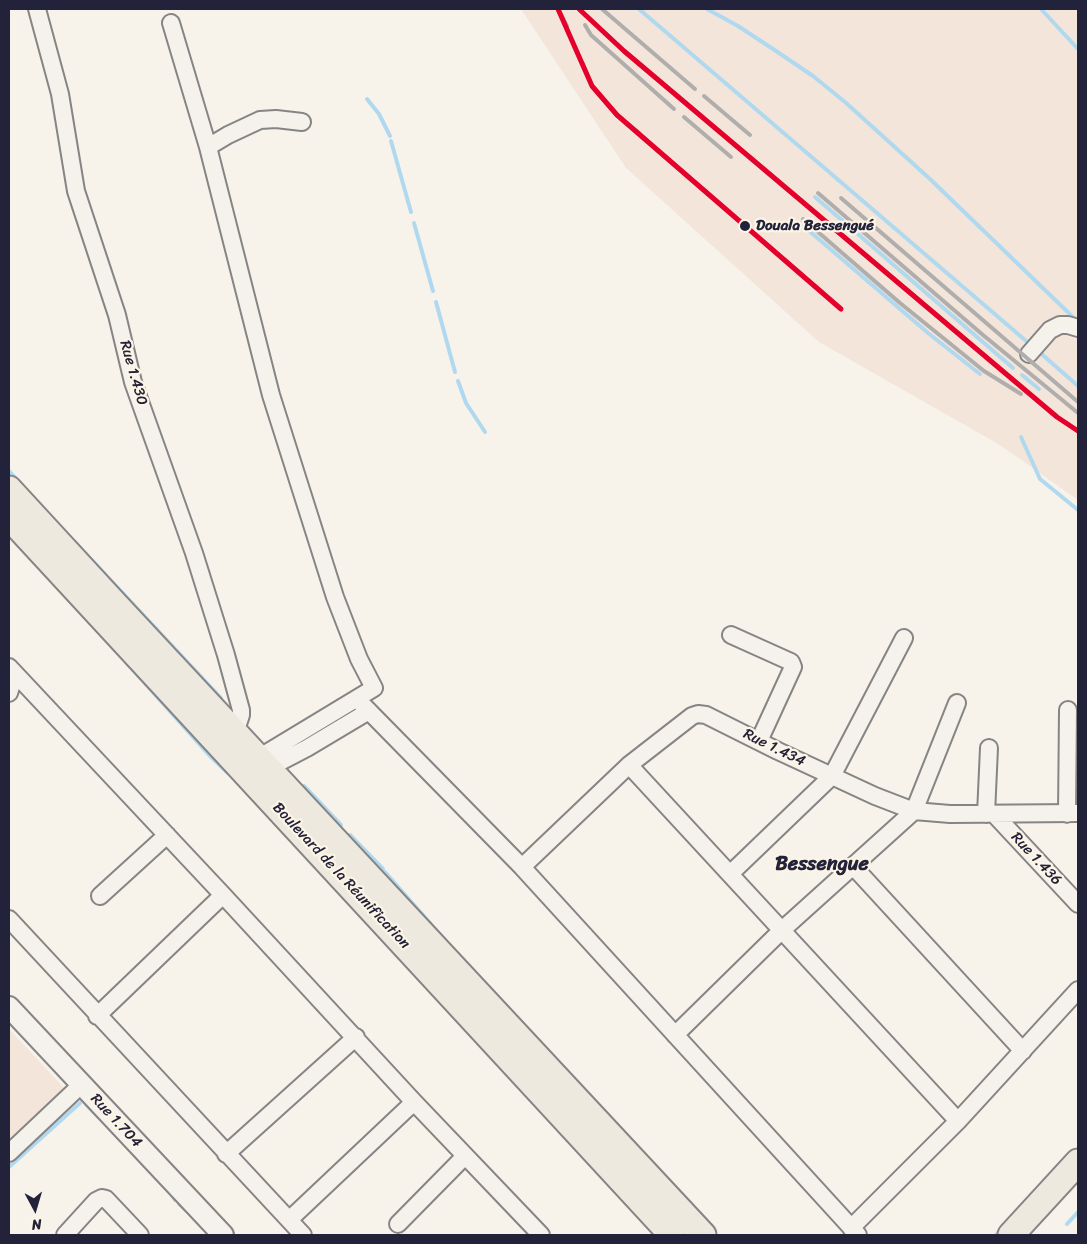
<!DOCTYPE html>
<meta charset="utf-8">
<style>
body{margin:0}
#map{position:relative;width:1087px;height:1244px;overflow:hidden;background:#f7f3ea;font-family:Sriracha,sans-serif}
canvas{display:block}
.frame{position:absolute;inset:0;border:10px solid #22223b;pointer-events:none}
.north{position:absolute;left:10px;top:1184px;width:50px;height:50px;-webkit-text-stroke:4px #fcf5e5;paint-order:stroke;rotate:174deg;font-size:14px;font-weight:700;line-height:20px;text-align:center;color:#22223b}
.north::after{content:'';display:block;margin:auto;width:18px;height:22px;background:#22223b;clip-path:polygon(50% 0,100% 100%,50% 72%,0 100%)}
</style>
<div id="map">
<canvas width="1087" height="1244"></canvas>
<div class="frame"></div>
<div class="north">N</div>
</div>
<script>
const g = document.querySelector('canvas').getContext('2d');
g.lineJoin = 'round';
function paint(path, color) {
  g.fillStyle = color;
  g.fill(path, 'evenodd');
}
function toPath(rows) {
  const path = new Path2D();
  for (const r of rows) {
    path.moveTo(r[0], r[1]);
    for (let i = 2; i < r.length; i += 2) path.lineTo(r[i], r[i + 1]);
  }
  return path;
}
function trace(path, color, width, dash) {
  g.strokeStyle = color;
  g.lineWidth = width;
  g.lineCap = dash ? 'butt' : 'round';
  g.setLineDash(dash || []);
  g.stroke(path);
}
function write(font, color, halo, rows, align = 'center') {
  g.font = font + ' Sriracha,sans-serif';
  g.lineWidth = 4.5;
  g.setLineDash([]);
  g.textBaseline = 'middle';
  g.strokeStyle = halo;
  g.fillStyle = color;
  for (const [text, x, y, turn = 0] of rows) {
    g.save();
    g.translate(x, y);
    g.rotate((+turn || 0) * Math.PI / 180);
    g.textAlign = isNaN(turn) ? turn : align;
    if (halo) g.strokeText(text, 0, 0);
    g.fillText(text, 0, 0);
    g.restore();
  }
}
const built = toPath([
 [521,9,1078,9,1078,500,1000,445,819,342,626,168],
 [9,1029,65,1089,9,1141]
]);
const stream = toPath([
 [639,9,1032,346],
 [707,9,738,26,773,49,813,76,845,102,930,179,1077,321],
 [1041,9,1078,49],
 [367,99,379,114,390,136],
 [391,141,411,212],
 [815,197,1013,368],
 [414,223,433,291],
 [800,223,928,333,980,374],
 [436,302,455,372],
 [1037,350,1078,386],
 [1022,375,1039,389],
 [458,381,466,403,485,432],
 [1021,437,1040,479,1078,510],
 [9,471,20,483],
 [74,541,221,698],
 [126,662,209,755,228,773],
 [304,786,341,825],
 [350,835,383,869],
 [385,872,444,939],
 [86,1104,126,1145],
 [9,1167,80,1103],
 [170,1191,175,1200],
 [179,1204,188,1212],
 [1067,1224,1078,1212],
 [996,1235,1001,1230]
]);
const minor = toPath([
 [37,9,60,94,76,191,117,315,133,382,194,553,226,655,241,710,241,715,235,733],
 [171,23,208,147],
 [1029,354,1050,330,1060,325,1068,325,1078,328],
 [731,635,791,662,793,667,759,741],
 [9,667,223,895,414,1102,541,1235],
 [9,693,15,674],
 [357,699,522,867,858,1235],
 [250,763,374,688,359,659,335,597,271,395,208,147,228,135,260,120,276,119,302,122],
 [629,765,958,1121],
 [261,772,307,748,369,711],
 [986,814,989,748],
 [994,814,1078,904],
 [1067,814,1068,710],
 [853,866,1023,1051],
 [522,867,629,765,692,716,698,714,706,715,778,751,875,796,914,811,950,814,1078,813],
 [730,874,832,776,904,638],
 [100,896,167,835],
 [9,919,303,1235],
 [97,1016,223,895],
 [675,1035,782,930,914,811,957,703],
 [9,1153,81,1085],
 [226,1154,356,1037],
 [289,1220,414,1102],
 [398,1224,465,1156],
 [851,1228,958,1121,1078,990],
 [65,1235,96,1201,102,1198,106,1199,140,1235]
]);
const tertiary = toPath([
 [9,1007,223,1235]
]);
const primary = toPath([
 [9,489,114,603,703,1235],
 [9,517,672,1235],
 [1011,1235,1078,1162]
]);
const rail = toPath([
 [558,9,567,26],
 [602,9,695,89],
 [585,25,591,35,674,109],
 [583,64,592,86,617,115,640,134],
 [704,96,750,135],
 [684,117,731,157],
 [818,193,983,335,1078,413],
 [841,198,1078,402],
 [803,219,900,303,984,371,1021,394],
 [825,221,1057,417,1078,431]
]);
const rail1 = toPath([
 [558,9,592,86,617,115,841,309],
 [579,9,624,51,1057,417,1078,431]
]);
const markers = [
 [745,226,6,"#22223b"]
];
const stopNames = [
 ["Douala Bessengué",756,226]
];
const streetNames = [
 ["Rue 1.430",133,373,74],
 ["Rue 1.434",774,748,26],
 ["Rue 1.436",1036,859,47],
 ["Boulevard de la Réunification",341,876,47],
 ["Rue 1.704",116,1121,47]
];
const districtNames = [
 ["Bessengue",822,865]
];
paint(built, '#f3e5da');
trace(stream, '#b0d9f0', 4);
trace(minor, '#868485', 20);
trace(tertiary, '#868485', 24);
trace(primary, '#868485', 29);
trace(minor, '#f5f2ec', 16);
trace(tertiary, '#f5f2ec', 20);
trace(primary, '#eee9df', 25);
trace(rail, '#b0aead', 4);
trace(rail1, '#e4002b', 5);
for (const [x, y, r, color] of markers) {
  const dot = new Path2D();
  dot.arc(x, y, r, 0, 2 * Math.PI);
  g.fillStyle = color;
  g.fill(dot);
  trace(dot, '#fcf5e5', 2);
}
write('bold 15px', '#22223b', '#fcf5e5', stopNames, 'left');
write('15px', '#22223b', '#fcf5e5', streetNames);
write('bold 20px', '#22223b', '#fcf5e5', districtNames);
</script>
